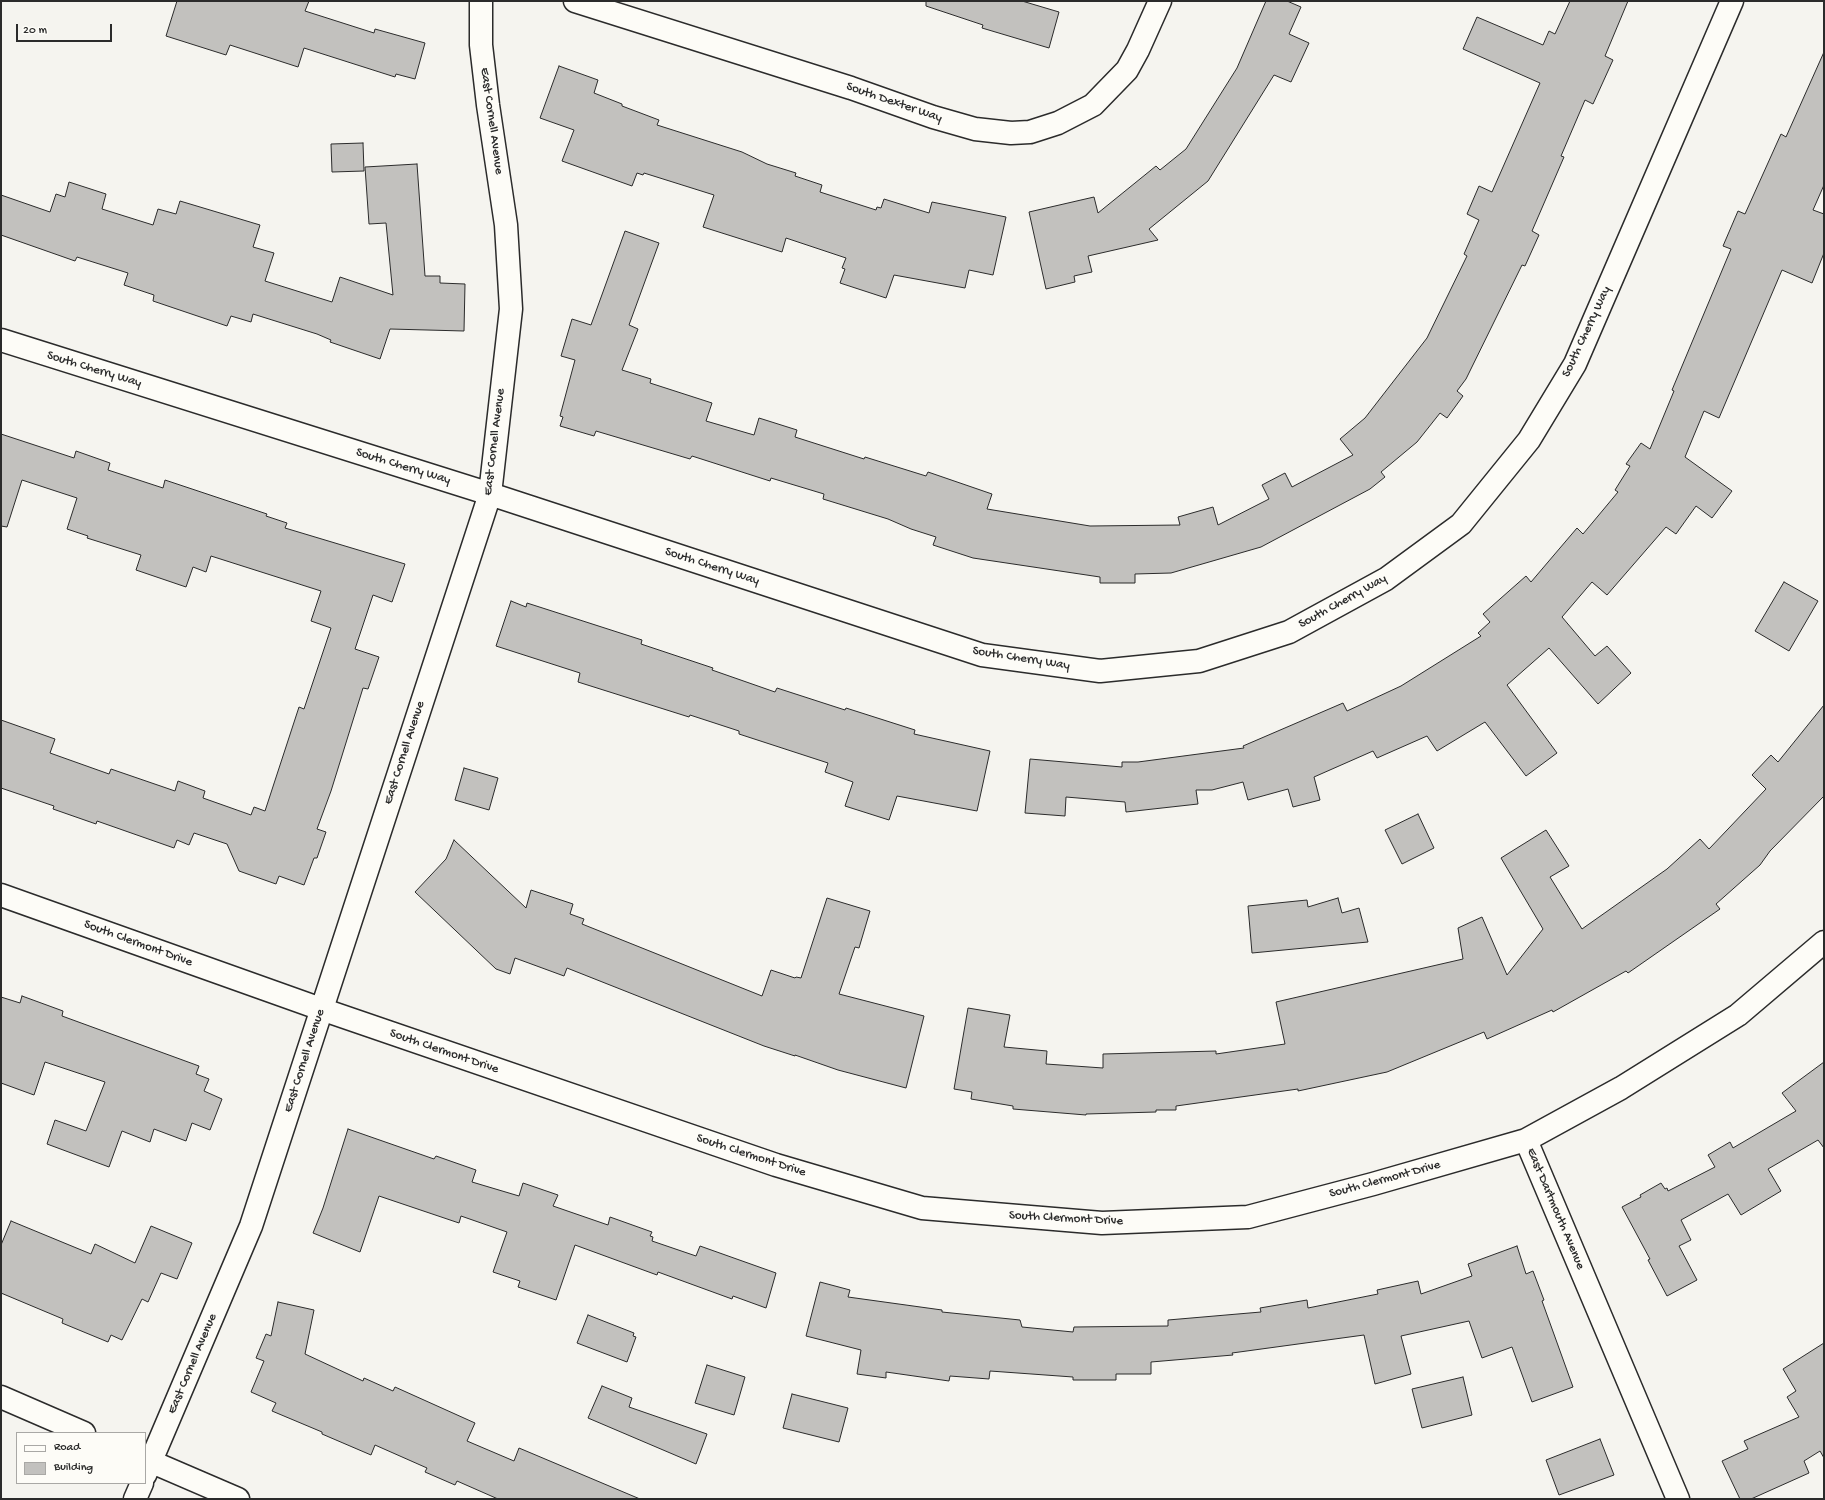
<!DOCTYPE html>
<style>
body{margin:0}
#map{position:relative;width:1825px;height:1500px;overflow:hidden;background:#f5f4ef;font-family:"Gochi Hand",sans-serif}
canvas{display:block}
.frame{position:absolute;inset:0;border:2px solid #2b2b2b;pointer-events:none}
.legend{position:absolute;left:16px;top:1432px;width:130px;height:52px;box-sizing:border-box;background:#fdfcf7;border:1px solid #a9a8a5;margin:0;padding:5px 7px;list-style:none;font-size:12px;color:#2b2b2b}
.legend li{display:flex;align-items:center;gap:8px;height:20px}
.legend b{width:20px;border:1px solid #a9a8a5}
.scale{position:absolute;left:16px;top:24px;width:96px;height:18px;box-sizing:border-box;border:2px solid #2b2b2b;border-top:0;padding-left:5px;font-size:12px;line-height:14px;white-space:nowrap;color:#2b2b2b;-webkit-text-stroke:3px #fdfcf7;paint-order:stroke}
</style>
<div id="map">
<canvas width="1825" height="1500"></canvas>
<div class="frame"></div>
<ul class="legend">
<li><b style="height:5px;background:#fdfcf7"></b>Road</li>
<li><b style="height:11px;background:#c2c1be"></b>Building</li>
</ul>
<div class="scale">20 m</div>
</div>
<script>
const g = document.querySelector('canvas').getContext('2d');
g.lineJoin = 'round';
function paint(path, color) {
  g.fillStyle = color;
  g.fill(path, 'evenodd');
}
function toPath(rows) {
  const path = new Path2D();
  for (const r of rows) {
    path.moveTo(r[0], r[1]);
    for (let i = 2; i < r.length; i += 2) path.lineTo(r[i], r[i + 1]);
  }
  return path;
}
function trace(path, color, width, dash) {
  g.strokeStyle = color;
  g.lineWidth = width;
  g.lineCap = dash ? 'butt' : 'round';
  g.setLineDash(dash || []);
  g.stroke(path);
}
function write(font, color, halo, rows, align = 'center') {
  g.font = font + ' "Gochi Hand",sans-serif';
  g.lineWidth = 4;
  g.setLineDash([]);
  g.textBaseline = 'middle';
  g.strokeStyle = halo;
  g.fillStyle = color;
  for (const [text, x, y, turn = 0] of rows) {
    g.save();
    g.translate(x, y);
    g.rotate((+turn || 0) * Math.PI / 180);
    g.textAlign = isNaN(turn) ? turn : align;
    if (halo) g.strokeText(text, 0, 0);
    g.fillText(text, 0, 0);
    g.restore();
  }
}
const building = toPath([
 [177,1,309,1,305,11,374,33,375,29,425,43,415,79,396,74,395,77,304,48,298,67,230,45,226,55,166,36,177,1],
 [926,1,1022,1,1059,12,1049,48,982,28,983,25,926,6,926,1],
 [1266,1,1287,1,1301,7,1289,34,1309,43,1291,82,1274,75,1208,181,1149,229,1158,240,1088,256,1092,272,1074,276,1075,282,1046,289,1029,212,1094,197,1098,213,1156,166,1160,170,1186,149,1237,68,1266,1],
 [1570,1,1628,1,1605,56,1613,60,1593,104,1585,100,1561,156,1564,157,1532,231,1539,235,1525,266,1522,265,1466,379,1457,391,1463,396,1447,418,1440,413,1417,442,1381,472,1385,477,1370,489,1261,547,1171,573,1135,574,1135,583,1100,583,1100,577,973,558,933,545,936,537,911,529,888,519,823,499,824,494,771,478,770,481,692,456,690,459,596,431,594,436,560,426,563,417,560,416,575,360,561,356,572,319,591,325,625,231,659,243,629,325,638,329,622,370,651,379,650,383,712,403,706,421,754,435,759,418,797,430,795,437,864,459,865,457,926,476,928,472,992,494,987,509,1090,526,1180,525,1178,517,1213,507,1218,525,1269,499,1262,485,1285,473,1292,487,1353,455,1340,439,1365,418,1427,338,1467,256,1464,254,1479,220,1467,214,1479,186,1492,192,1540,83,1463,49,1477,17,1543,45,1549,31,1555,34,1570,1],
 [1824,52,1824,185,1813,210,1824,214,1824,253,1812,283,1782,270,1719,418,1704,411,1685,457,1732,491,1712,518,1696,506,1676,534,1666,527,1607,595,1592,582,1562,617,1595,656,1607,646,1631,673,1598,704,1549,648,1507,685,1557,753,1526,776,1485,722,1437,751,1427,736,1377,758,1373,751,1314,777,1320,800,1293,807,1288,789,1248,800,1243,782,1212,790,1196,790,1198,804,1126,812,1125,802,1066,797,1065,816,1025,813,1030,759,1122,767,1122,762,1138,762,1244,748,1243,746,1343,703,1347,711,1401,686,1481,636,1478,633,1490,622,1483,614,1526,576,1531,582,1577,528,1583,534,1618,492,1615,490,1630,466,1626,464,1641,443,1650,449,1674,391,1672,390,1731,249,1723,246,1738,211,1745,214,1781,134,1786,137,1824,52],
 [559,66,598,80,594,93,622,104,622,106,659,120,657,125,742,152,767,164,796,173,795,176,822,185,820,192,876,210,877,207,881,208,884,199,929,213,932,202,1006,217,993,275,969,270,965,288,894,275,886,298,840,283,845,269,842,268,846,258,786,238,782,252,703,227,714,195,644,173,643,175,637,173,632,186,562,161,574,130,540,118,559,66],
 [363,143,364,171,332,172,331,144,363,143],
 [417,164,425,276,440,276,440,283,465,284,464,331,390,329,380,359,330,342,331,340,317,334,253,314,251,322,231,316,227,326,153,301,154,295,124,285,128,273,77,257,75,261,1,235,1,195,50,212,56,194,65,197,69,182,106,194,102,209,153,225,158,209,176,214,180,201,260,225,253,247,274,253,265,281,332,302,340,277,393,295,386,223,369,224,365,167,417,164],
 [1,434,74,458,76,451,110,463,108,470,163,488,165,480,267,514,266,516,287,523,285,528,405,564,392,602,373,595,355,649,379,657,368,689,363,688,331,791,317,829,326,832,317,858,314,858,304,885,279,876,276,884,239,871,227,844,194,833,189,845,177,840,174,848,97,821,96,824,53,809,54,806,1,788,1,720,55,739,50,753,109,774,111,769,175,791,178,781,205,791,203,798,251,815,254,807,265,811,299,707,304,709,331,628,311,621,321,591,211,556,206,572,193,567,186,587,136,570,141,555,87,538,88,536,67,529,77,498,22,480,7,527,1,526,1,434],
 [1784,582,1818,601,1789,651,1755,631,1784,582],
 [511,601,526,607,527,603,642,640,641,644,713,668,712,670,775,692,777,688,845,710,846,708,915,730,914,734,990,751,977,811,897,796,889,820,845,806,853,782,825,772,828,763,739,734,739,731,690,715,689,717,578,682,580,673,496,646,511,601],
 [1824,705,1824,796,1770,851,1760,865,1716,904,1720,909,1628,973,1626,971,1553,1012,1552,1010,1487,1039,1484,1032,1387,1072,1298,1091,1298,1089,1176,1106,1176,1110,1156,1110,1156,1112,1086,1114,1086,1115,1013,1109,1013,1106,971,1099,972,1092,954,1089,968,1008,1010,1015,1004,1047,1047,1051,1046,1064,1103,1068,1103,1054,1216,1051,1216,1054,1285,1044,1276,1002,1463,959,1458,928,1482,917,1507,975,1543,929,1501,858,1546,830,1569,866,1550,877,1582,929,1667,869,1700,839,1709,849,1766,789,1752,775,1771,755,1778,762,1824,705],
 [464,768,498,778,489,810,455,800,464,768],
 [1418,814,1434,848,1402,864,1385,830,1418,814],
 [454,840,526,908,531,890,573,904,570,914,584,919,582,924,762,996,771,970,795,978,796,977,801,978,827,898,870,911,859,948,855,947,839,994,924,1016,906,1088,838,1070,795,1055,795,1056,764,1046,567,968,564,976,515,958,510,974,496,969,415,892,446,859,454,840],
 [1338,898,1342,913,1359,908,1368,942,1252,953,1248,906,1307,900,1308,907,1338,898],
 [22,996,63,1011,62,1016,199,1066,196,1074,209,1079,204,1091,222,1099,210,1130,192,1123,186,1141,154,1129,150,1142,122,1131,109,1167,47,1144,55,1120,86,1131,105,1082,45,1062,34,1095,1,1083,1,997,20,1003,22,996],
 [1824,1062,1824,1148,1818,1140,1768,1169,1781,1191,1741,1215,1728,1194,1681,1220,1691,1240,1679,1246,1697,1280,1667,1296,1648,1260,1650,1259,1622,1207,1641,1197,1640,1195,1661,1183,1665,1189,1667,1188,1668,1191,1715,1167,1708,1155,1730,1142,1733,1148,1796,1111,1782,1093,1824,1062],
 [348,1129,434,1159,436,1156,476,1170,472,1182,519,1196,523,1183,558,1195,553,1206,608,1225,610,1217,652,1232,650,1236,653,1237,652,1241,696,1256,700,1246,776,1273,766,1308,733,1296,732,1299,658,1272,657,1275,575,1245,556,1300,518,1287,520,1281,493,1272,507,1232,461,1216,459,1223,379,1196,360,1252,313,1233,323,1208,348,1129],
 [11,1221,91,1254,95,1244,135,1263,151,1226,192,1243,177,1279,161,1273,148,1302,142,1299,122,1340,111,1335,108,1342,62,1323,63,1319,1,1293,1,1245,11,1221],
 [1517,1246,1526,1274,1533,1271,1544,1300,1542,1301,1573,1387,1532,1402,1512,1347,1482,1358,1469,1321,1401,1336,1411,1374,1375,1384,1364,1335,1232,1353,1233,1355,1151,1362,1151,1374,1116,1374,1116,1380,1073,1380,1073,1377,990,1371,989,1379,950,1376,949,1381,886,1372,886,1378,857,1374,861,1350,806,1336,820,1282,850,1290,848,1297,942,1310,942,1312,1020,1320,1022,1327,1073,1332,1074,1327,1168,1326,1168,1320,1261,1312,1260,1308,1307,1300,1308,1308,1378,1294,1377,1290,1418,1281,1421,1294,1472,1276,1468,1264,1517,1246],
 [278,1302,314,1310,305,1354,363,1381,364,1378,393,1391,395,1387,475,1423,467,1441,514,1461,519,1448,640,1499,498,1499,457,1481,455,1485,425,1472,427,1468,375,1445,371,1455,322,1434,322,1432,272,1411,276,1403,251,1392,264,1361,256,1358,266,1334,271,1336,278,1302],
 [588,1315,634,1333,633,1336,636,1337,627,1362,577,1343,588,1315],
 [1824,1343,1824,1458,1820,1451,1804,1461,1809,1473,1751,1499,1740,1499,1722,1461,1748,1449,1744,1441,1799,1417,1787,1397,1796,1391,1783,1369,1824,1343],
 [707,1365,745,1377,734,1415,695,1403,707,1365],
 [1463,1377,1472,1415,1422,1428,1412,1389,1463,1377],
 [602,1386,632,1398,629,1407,707,1434,696,1464,588,1418,602,1386],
 [792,1394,848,1408,839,1442,783,1428,792,1394],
 [1600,1439,1614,1475,1559,1495,1546,1460,1600,1439]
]);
const minor = toPath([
 [575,1,851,88,933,117,975,129,1011,133,1030,132,1058,123,1093,105,1127,70,1138,50,1160,1],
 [1,340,490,494,982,655,1100,671,1199,661,1289,632,1386,579,1461,524,1529,440,1575,364,1732,1],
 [1,895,321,1009,776,1165,922,1208,1102,1223,1248,1217,1373,1184,1526,1140,1621,1088,1738,1015,1824,942],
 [1526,1140,1678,1499],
 [1,1397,84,1433],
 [145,1459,238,1499],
 [145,1475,251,1226,490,494,511,309,506,225,488,105,481,45,481,1],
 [135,1499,142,1483]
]);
const streetNames = [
 ["South Dexter Way",894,103,19],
 ["East Cornell Avenue",491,121,82],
 ["South Cherry Way",1587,332,-65],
 ["South Cherry Way",94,370,17],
 ["East Cornell Avenue",495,442,-83],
 ["South Cherry Way",403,467,17],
 ["South Cherry Way",712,567,18],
 ["South Cherry Way",1343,602,-29],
 ["South Cherry Way",1021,659,9],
 ["East Cornell Avenue",405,753,-72],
 ["South Clermont Drive",138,944,20],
 ["South Clermont Drive",444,1052,19],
 ["East Cornell Avenue",305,1061,-72],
 ["South Clermont Drive",751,1156,18],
 ["South Clermont Drive",1385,1180,-15],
 ["East Dartmouth Avenue",1555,1209,67],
 ["South Clermont Drive",1066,1219,3],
 ["East Cornell Avenue",193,1364,-67]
];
paint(building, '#c2c1be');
trace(building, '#2b2b2b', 1);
trace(minor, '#2b2b2b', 25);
trace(minor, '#fdfcf7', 22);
write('13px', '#2b2b2b', '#fdfcf7', streetNames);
</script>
